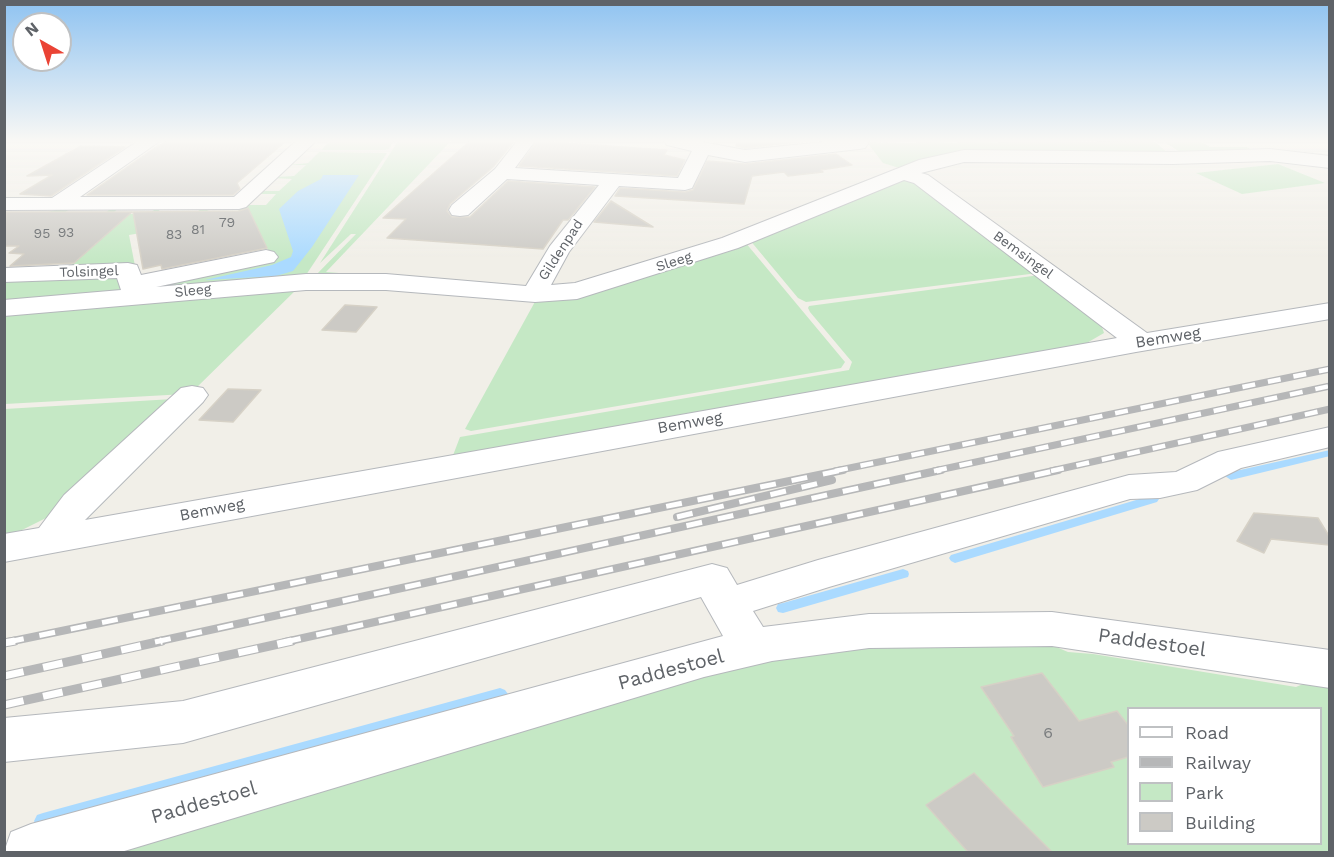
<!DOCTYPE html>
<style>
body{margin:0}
#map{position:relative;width:1334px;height:857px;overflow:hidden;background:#f1efe8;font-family:"Work Sans",sans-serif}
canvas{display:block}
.frame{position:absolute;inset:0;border:6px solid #5f6368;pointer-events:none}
.legend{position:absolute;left:1127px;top:707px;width:195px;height:138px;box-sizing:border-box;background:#fff;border:2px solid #bfc1c3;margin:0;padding:8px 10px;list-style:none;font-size:18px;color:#5f6368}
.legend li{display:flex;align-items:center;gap:12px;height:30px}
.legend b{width:30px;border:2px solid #bfc1c3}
.north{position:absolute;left:12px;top:12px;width:60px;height:60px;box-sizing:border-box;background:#fff;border:2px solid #bfc1c3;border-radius:50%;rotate:321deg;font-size:16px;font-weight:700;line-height:24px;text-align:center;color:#5f6368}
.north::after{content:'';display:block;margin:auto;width:21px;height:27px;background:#ea4335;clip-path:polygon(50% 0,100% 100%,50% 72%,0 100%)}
</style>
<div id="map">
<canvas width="1334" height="857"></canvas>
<div class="frame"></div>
<ul class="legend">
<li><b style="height:8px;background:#fff"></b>Road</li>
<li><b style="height:8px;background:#b6b7b8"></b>Railway</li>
<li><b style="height:16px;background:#c5e8c5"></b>Park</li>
<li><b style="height:16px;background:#cccac5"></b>Building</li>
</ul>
<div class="north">N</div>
</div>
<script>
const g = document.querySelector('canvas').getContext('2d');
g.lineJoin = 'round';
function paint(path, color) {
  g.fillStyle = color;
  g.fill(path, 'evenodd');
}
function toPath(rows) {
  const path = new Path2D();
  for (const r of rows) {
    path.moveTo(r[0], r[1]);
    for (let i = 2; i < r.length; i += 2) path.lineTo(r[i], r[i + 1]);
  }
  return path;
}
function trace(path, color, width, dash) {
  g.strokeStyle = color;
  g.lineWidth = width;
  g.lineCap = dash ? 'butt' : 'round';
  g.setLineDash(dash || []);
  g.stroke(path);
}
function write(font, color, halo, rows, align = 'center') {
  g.font = font + ' "Work Sans",sans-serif';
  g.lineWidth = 4.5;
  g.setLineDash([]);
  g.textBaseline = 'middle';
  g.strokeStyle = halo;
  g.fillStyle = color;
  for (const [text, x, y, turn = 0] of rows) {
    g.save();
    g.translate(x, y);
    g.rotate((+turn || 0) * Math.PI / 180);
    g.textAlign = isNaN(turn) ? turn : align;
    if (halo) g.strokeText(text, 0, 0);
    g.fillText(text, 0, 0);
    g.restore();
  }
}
const green = toPath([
 [330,141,394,141,389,149,385,150,321,150],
 [398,141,451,141,326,272,519,287,532,284,525,288,315,276,356,234,351,234,320,263],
 [866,141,883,143,1154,141,1167,152,999,154,899,168,883,163],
 [1163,141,1200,141,1210,147,1247,147,1254,152,1183,154],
 [319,152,387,153,304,278,142,290,272,259,251,214,212,221,235,213,246,205,266,205,276,194,258,194,260,191,279,191,292,179,274,178,276,177,294,176,306,165,289,165,308,163],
 [1278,164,1325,183,1242,194,1196,173],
 [895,179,909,179,1038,273,806,302,798,298,749,239],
 [74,206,64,213,104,214,114,206,121,206,112,214,149,214,159,206,165,206,156,213,195,214,204,206,213,206,203,215,206,222,129,235,135,266,68,268,119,223,11,225,5,230,5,228,15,222,65,207],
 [745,242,845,362,841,368,471,431,465,429,537,298],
 [119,274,122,295,5,305,4,277],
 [1040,275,1101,324,1104,333,1085,344,452,458,460,437,849,370,852,362,810,312,808,308,809,306],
 [300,286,193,391,186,394,5,404,5,312],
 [173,399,50,516,16,533,5,535,5,409],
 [1042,641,1068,652,1093,654,1296,687,1303,684,1329,688,1329,852,115,852,122,847,676,677,840,648],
 [1128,708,1320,708,1320,844,1128,844]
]);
const water = toPath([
 [323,175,359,175,312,247,293,271,276,276,205,280,272,265,291,257,293,251,279,209,298,191,321,179]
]);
const stream = toPath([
 [1330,450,1330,456,1231,480,1225,476,1231,472,1330,450],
 [1153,495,1157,496,1159,499,1157,502,955,563,951,561,949,558,951,555,1153,495],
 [903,569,908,571,909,574,908,577,783,613,778,612,776,608,778,604,783,603,903,569],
 [500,688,505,690,508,694,505,698,500,700,43,829,37,827,34,821,37,815,43,813,500,688]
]);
const building = toPath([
 [168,141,286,141,237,183,240,189,233,195,87,195,156,147,168,141],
 [470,141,514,141,493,167,450,204,447,211,452,217,470,217,508,181,595,187,568,220,563,220,543,249,387,238,406,219,383,218,470,141],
 [537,141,667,150,664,155,685,160,677,176,519,166,537,141],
 [737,141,807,141,745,148,736,146,737,141],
 [81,146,125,147,51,196,20,194,52,175,27,176,81,146],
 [836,154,852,165,821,170,823,172,788,176,784,172,752,176,744,204,615,196,620,188,685,192,693,190,707,161,745,164,836,154],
 [611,201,653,227,594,222,611,201],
 [248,208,267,248,162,269,161,265,143,269,133,212,239,211,248,208],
 [6,212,132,212,74,263,10,266,24,254,9,253,19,246,4,246,6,212],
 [345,305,377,307,356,332,322,330,345,305],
 [228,389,261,390,233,422,199,420,228,389],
 [1254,513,1318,518,1329,536,1329,545,1271,539,1264,553,1237,541,1254,513],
 [1042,673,1079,721,1117,711,1128,725,1128,757,1111,762,1114,767,1043,787,1011,737,1014,736,981,687,1042,673],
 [974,773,1005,805,1052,852,968,852,926,805,974,773]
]);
const minor = toPath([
 [138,141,160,141,80,197,234,197,296,141,316,141,246,207,239,209,4,210,4,198,52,198,138,141],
 [517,141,535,141,515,168,678,178,692,151,667,145,664,141,697,141,745,150,833,141,867,141,868,144,865,148,859,149,745,162,708,155,692,188,685,190,619,186,569,252,551,285,575,283,722,238,919,160,964,150,1173,152,1270,149,1330,156,1330,168,1270,161,1173,164,964,162,921,173,928,175,1147,333,1330,303,1330,319,1136,352,4,562,4,534,39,528,64,495,181,388,192,386,203,388,208,395,203,402,85,520,1117,338,914,183,904,180,738,248,577,299,535,302,386,290,306,290,4,316,4,300,121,290,117,278,4,282,4,268,128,263,137,265,141,275,266,250,274,252,278,257,274,262,156,287,306,274,386,274,526,286,550,246,599,185,507,179,468,215,460,216,452,215,449,210,452,205,495,169,517,141],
 [1330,427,1330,447,1241,468,1197,490,1160,498,1130,499,829,587,753,611,763,627,869,614,1052,612,1330,650,1330,688,1052,646,869,648,772,661,704,677,121,852,4,852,11,832,31,824,723,636,701,597,183,743,4,762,4,718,183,701,712,564,727,568,737,585,818,560,1129,475,1176,472,1218,452,1330,427]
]);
const railFar2 = toPath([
 [835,471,1330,369],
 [934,471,1330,386],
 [1051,471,1330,409]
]);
const railFar1 = toPath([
 [677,517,832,480],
 [8,642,843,470],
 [155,642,941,470],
 [285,642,1058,470]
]);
const rail = toPath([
 [4,643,15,641],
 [4,676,162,641],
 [4,705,292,641]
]);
const numberNames = [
 ["79",227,223],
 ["81",198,230],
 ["93",66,233],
 ["95",42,234],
 ["83",174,235]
];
const farStreetnames = [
 ["Gildenpad",561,250,-57],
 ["Bemsingel",1023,255,36],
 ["Sleeg",674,262,-18],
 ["Tolsingel",89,272,-2],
 ["Sleeg",193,291,-6]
];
const streetNames = [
 ["Bemweg",1168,338,-9],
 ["Bemweg",690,423,-10],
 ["Bemweg",212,510,-11]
];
const nearNumbernames = [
 ["6",1048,733]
];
const nearStreetnames = [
 ["Paddestoel",1152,643,8],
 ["Paddestoel",671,670,-15],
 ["Paddestoel",204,803,-16]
];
paint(green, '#c5e8c5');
paint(water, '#aadaff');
paint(stream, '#aadaff');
paint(building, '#cccac5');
trace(building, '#d6d1c6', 1.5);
trace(minor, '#b5b8bc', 2);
paint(minor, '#fff');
trace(railFar2, '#b6b7b8', 7);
trace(railFar1, '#b6b7b8', 8);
trace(rail, '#b6b7b8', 9);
trace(railFar2, '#fff', 4.5, [13]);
trace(railFar1, '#fff', 5, [16]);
trace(rail, '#fff', 7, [20]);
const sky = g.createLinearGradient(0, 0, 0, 261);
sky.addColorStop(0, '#8fc3f1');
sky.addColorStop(0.54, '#f9f8f5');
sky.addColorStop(1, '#f9f8f500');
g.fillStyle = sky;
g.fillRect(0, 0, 1334, 261);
write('14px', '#7a7d7f', null, numberNames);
write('14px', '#5f6368', '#fff', farStreetnames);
write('16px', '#5f6368', '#fff', streetNames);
write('16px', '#7a7d7f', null, nearNumbernames);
write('20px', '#5f6368', '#fff', nearStreetnames);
</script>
